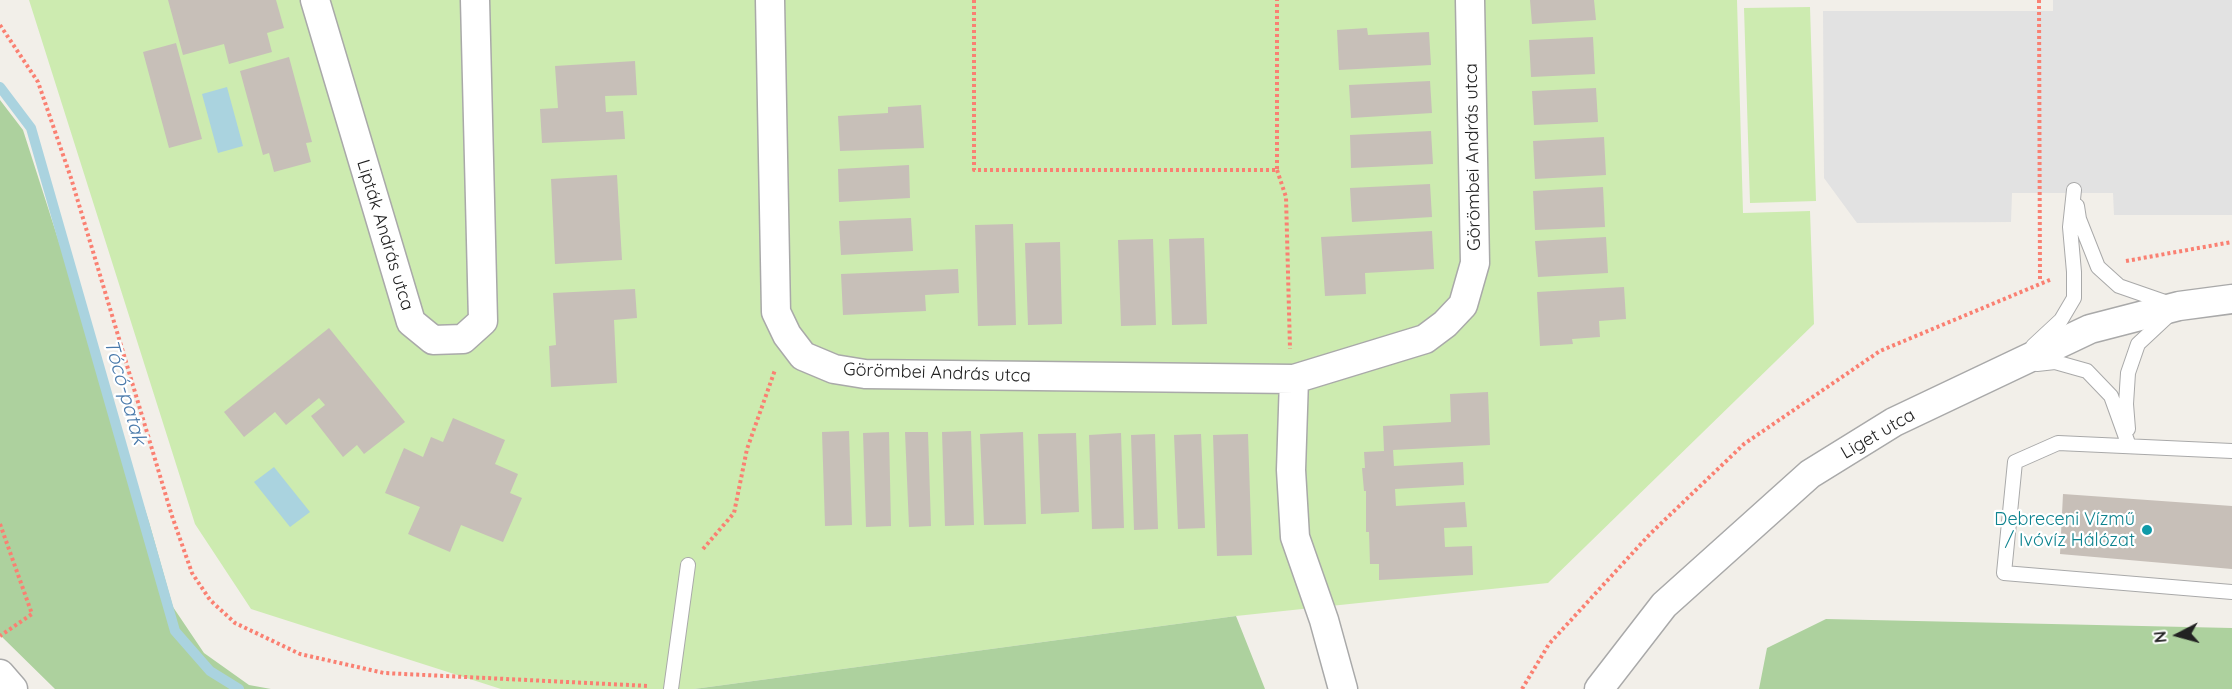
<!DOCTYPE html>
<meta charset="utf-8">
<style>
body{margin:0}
#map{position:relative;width:2232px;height:689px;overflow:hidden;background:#f2efe9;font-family:Quicksand,sans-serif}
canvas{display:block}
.north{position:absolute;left:2148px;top:605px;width:60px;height:60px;-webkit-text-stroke:4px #fff;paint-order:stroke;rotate:264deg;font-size:16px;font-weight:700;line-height:24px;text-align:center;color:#222}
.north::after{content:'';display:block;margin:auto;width:21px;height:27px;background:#222;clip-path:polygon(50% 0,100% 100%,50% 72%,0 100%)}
</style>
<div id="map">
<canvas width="2232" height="689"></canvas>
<div class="north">N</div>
</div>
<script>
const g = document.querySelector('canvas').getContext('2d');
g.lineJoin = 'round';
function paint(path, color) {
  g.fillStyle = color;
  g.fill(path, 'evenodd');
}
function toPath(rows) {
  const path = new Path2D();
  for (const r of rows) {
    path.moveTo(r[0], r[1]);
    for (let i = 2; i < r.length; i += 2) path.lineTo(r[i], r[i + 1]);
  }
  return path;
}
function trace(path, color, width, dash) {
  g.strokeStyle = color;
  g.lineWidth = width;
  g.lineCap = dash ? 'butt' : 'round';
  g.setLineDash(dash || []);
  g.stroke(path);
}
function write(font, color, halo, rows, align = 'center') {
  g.font = font + ' Quicksand,sans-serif';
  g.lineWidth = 4.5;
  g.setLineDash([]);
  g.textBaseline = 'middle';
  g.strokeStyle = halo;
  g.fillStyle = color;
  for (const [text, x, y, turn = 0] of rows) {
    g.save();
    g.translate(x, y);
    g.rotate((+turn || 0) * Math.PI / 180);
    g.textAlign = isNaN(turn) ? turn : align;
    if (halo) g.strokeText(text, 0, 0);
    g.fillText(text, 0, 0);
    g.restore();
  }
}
const grass = toPath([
 [29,0,1737,0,1743,213,1810,211,1814,324,1548,583,1236,616,694,689,501,689,251,609,195,524],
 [1810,7,1816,201,1750,203,1744,8]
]);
const forest = toPath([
 [0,100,23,130,149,522,173,607,204,653,249,685,271,689,55,689,0,635],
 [1236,616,1265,689,694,689],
 [1826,619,2232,628,2232,689,1759,689,1767,648]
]);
const parking = toPath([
 [2053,0,2232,0,2232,215,2114,215,2113,193,2012,193,2011,222,1857,223,1824,178,1823,11,2053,11]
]);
const water = toPath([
 [227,87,243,146,218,153,202,94],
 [274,467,310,512,290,527,254,482]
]);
const stream = toPath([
 [0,87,31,128,175,631,210,671,239,689]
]);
const building = toPath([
 [168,0,276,0,284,28,267,33,272,52,229,64,224,44,183,55],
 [1530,0,1594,0,1596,20,1532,24],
 [1367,28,1368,35,1429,32,1431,65,1339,70,1337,30],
 [1593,37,1595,74,1531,77,1529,40],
 [176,43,202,139,169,148,143,52],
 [289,57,312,142,306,143,311,162,274,172,269,153,263,155,240,71],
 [635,61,637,95,605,96,606,112,623,111,625,139,542,143,540,109,558,108,555,66],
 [1430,81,1432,113,1351,118,1349,85],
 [1596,88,1598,122,1534,125,1532,91],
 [921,105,924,148,840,151,838,116,888,113,888,107],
 [1431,131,1433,164,1351,168,1350,135],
 [1604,137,1606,175,1535,179,1533,141],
 [909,165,910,198,839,202,838,169],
 [617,175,622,260,555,264,551,179],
 [1430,184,1432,217,1352,222,1350,188],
 [1603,187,1605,227,1535,230,1533,191],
 [911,218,913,251,841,255,839,221],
 [1013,224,1016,325,978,326,975,225],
 [1432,231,1434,269,1365,273,1366,294,1325,296,1321,237],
 [1606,237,1608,273,1538,277,1535,241],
 [1204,238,1207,324,1172,325,1169,239],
 [1153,239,1156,325,1121,326,1118,240],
 [1060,242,1062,324,1028,325,1025,243],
 [958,269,959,293,925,295,926,311,843,315,841,274],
 [1624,287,1626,319,1599,321,1600,337,1572,339,1573,344,1540,346,1537,292],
 [635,289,637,318,614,320,617,383,551,387,549,346,556,345,553,293],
 [329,328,405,422,364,454,357,445,343,457,311,416,325,405,319,398,286,425,275,412,244,437,224,412],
 [1488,392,1490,445,1393,450,1394,466,1463,462,1464,485,1395,489,1396,506,1465,502,1467,527,1444,528,1445,547,1472,546,1473,575,1379,580,1379,564,1370,564,1369,532,1366,532,1366,491,1364,491,1362,468,1365,468,1364,452,1384,451,1383,426,1451,422,1450,394],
 [453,418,505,440,495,464,518,474,510,493,522,498,503,542,461,525,450,552,408,534,420,507,385,493,404,448,423,457,431,437,443,442],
 [849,431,852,525,825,526,822,432],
 [971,431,974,525,945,526,942,432],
 [889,432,891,526,866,527,863,433],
 [905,432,928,432,931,526,909,527],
 [1023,432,1026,524,984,525,980,434],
 [1076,433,1079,512,1041,514,1038,434],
 [1121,433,1124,528,1092,529,1089,435],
 [1155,434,1158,529,1134,530,1131,435],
 [1201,434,1205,528,1178,529,1174,435],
 [1248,434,1252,555,1217,556,1213,435],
 [2063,494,2232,506,2232,569,2060,554]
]);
const path = toPath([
 [974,0,974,170,1277,170,1277,0],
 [2039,0,2040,282],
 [0,25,38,82,71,178,172,516,192,573,210,600,235,623,300,654,384,673,649,686],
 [1277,170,1286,197,1290,349],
 [2126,261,2232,242],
 [0,524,32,614,0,636],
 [703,549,734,513,747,449,775,370],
 [1522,689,1549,644,1650,534,1744,444,1880,351,2052,279]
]);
const lane = toPath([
 [2077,206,2079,219,2098,267,2119,286,2168,303],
 [2033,346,2061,320,2074,298,2074,272,2070,227,2074,190],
 [2037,364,2055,362,2087,371,2111,396,2129,446],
 [2128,429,2126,404,2128,373,2138,344,2168,316],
 [2232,451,2058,443,2015,462,2004,573,2232,592],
 [671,689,688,565]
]);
const street = toPath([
 [315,0,411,322,433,340,463,339,483,321,475,0],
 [770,0,776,312,787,335,803,356,834,369,865,374,1294,379,1425,339,1445,324,1463,305,1475,263,1470,0],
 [1294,379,1291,470,1295,537,1324,620,1343,689],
 [0,674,13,689],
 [1599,689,1664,605,1810,474,1894,422,2090,329,2179,306,2232,299]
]);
const markers = [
 [2147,530,6,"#0f9aa8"]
];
const streetNames = [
 ["Görömbei András utca",1473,157,-91],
 ["Lipták András utca",385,235,73],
 ["Görömbei András utca",937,373,2],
 ["Liget utca",1878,434,-30]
];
const cultureNames = [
 ["Debreceni Vízmű",2135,520],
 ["/ Ivóvíz Hálózat",2135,541]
];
const waterNames = [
 ["Tócó-patak",125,392,74]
];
paint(grass, '#cdebb0');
paint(forest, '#add19e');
paint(parking, '#e2e2e2');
paint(water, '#aad3df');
trace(stream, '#aad3df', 10);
paint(building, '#c7bfb8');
trace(lane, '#a9a9a9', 16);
trace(street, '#a9a9a9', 31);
trace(path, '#fa8072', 4, [3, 3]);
trace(lane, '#fff', 14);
trace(street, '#fff', 28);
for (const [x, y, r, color] of markers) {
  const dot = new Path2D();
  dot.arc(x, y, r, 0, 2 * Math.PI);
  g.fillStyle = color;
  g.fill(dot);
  trace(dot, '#fff', 2);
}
write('18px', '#222', '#fff', streetNames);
write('18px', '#0d838f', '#fff', cultureNames, 'right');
write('italic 20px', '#4a7aab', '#fff', waterNames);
</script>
